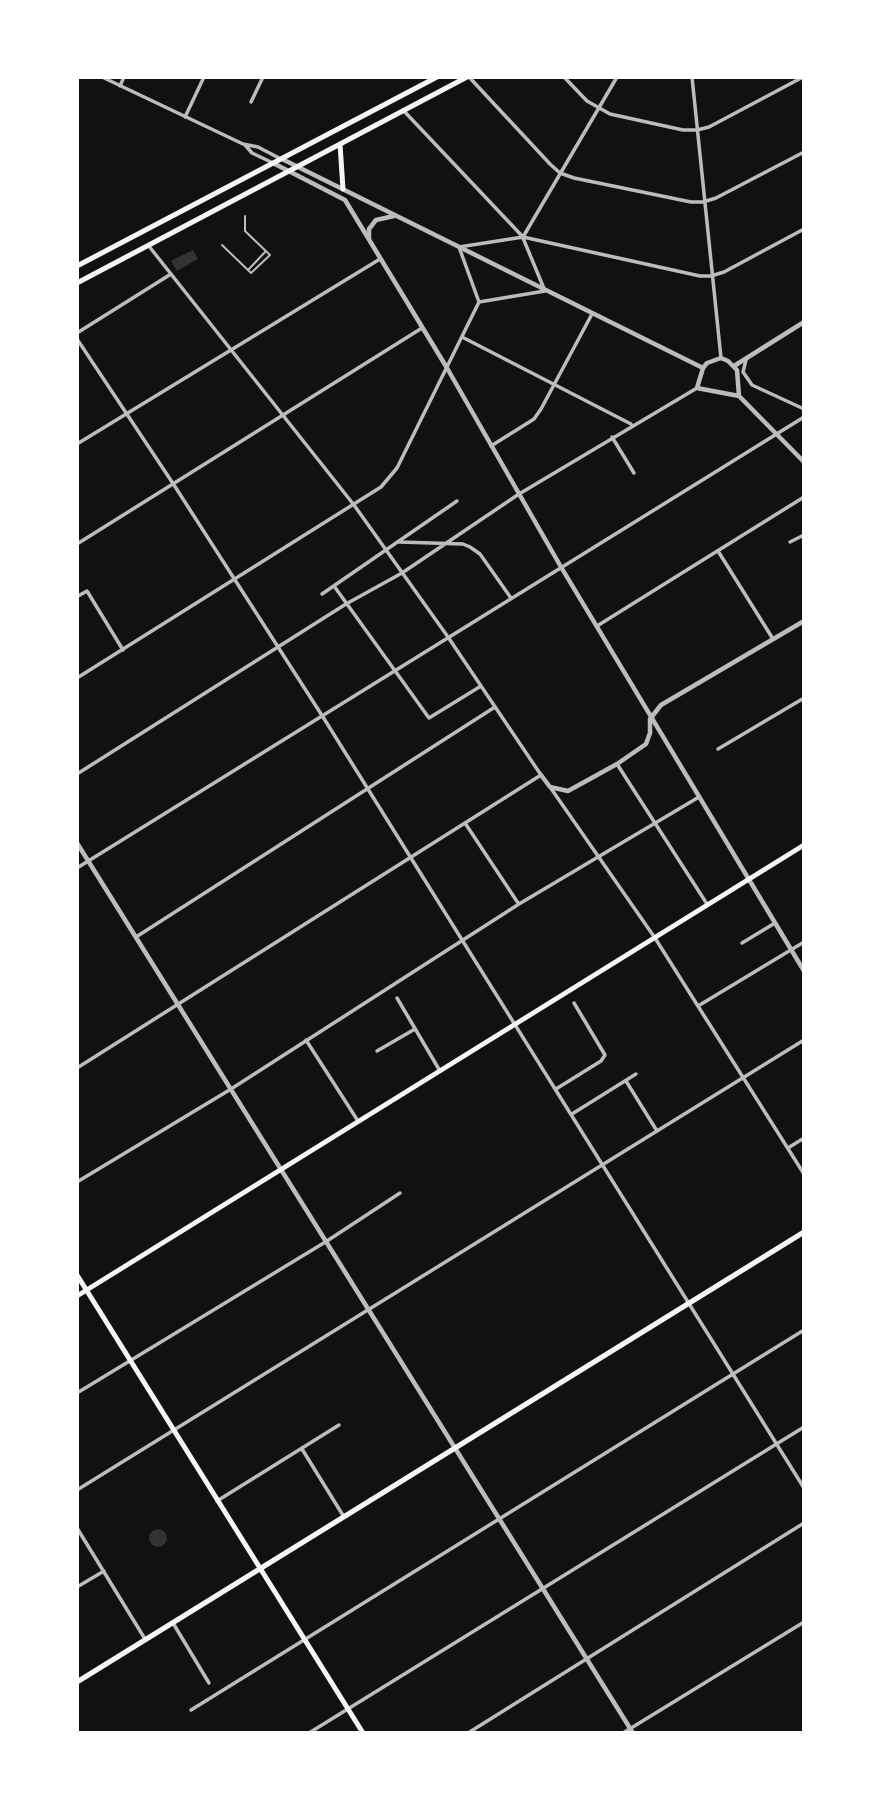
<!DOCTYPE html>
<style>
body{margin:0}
#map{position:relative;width:881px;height:1810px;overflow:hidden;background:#111;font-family:"PT Sans",sans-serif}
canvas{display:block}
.frame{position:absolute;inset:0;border:79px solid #fff;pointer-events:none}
</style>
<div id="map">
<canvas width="881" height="1810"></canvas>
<div class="frame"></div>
</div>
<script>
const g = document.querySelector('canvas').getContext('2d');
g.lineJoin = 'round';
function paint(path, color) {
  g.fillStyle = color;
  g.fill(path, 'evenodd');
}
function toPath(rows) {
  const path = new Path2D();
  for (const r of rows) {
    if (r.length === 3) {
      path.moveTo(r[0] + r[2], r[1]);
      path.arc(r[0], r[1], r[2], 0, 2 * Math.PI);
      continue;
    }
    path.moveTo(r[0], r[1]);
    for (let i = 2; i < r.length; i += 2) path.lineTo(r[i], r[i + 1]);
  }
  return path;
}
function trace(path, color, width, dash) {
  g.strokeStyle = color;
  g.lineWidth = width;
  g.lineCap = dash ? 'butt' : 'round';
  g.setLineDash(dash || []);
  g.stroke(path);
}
const water = toPath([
 [193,250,198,259,177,271,171,261],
 [158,1538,9]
]);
const service = toPath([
 [222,245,251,273,270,255,245,231,245,216],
 [249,269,266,251]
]);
const minor = toPath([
 [102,77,243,144,258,147,281,159],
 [469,77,550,164,560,173,574,178,691,202,703,202,716,198,804,152],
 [564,77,587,101,610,114,683,130,697,130,709,127,803,77],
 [692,77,721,358],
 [120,86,124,77],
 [251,102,263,77],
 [403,110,523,237,700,276,711,276,724,272,804,229],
 [185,117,204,77],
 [245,145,252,153,273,163],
 [523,237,617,77],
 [479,302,545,291,523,238],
 [77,333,171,274],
 [462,337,631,424],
 [77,339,174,485,323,717,804,1488],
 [746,360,743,372,752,385,804,409],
 [612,437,634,473],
 [77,444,380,259],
 [491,446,534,419,541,409,592,314],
 [399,542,463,544,470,547,480,554,511,598],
 [790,542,804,535],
 [77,544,422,328],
 [718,551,773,639],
 [334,586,429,718,481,686],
 [322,594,457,501],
 [78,596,87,591,123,650],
 [597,626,804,497],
 [77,678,381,487,397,468,479,302,459,247,523,237],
 [718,749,804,698],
 [617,764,707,904],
 [77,774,346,604,402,573,519,494,697,388],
 [550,787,655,938,804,1174],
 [465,823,518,903],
 [77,868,804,417],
 [136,937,495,707],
 [742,943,775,923],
 [397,998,440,1071],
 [698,1006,804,942],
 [306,1040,358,1121],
 [377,1051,415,1029],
 [77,1068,541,775,448,637,354,505,148,245],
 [626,1081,657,1131],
 [556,1089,601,1061,605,1055,574,1003],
 [572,1114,636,1074],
 [788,1148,804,1138],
 [77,1182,231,1089,519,904,699,797],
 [77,1393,327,1241,400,1193],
 [302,1449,344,1517],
 [77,1490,804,1040],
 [217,1501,339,1425],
 [77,1528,145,1639],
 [77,1587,104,1571],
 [173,1623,209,1683],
 [191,1710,804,1330],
 [309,1733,804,1427],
 [468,1733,804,1523],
 [623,1733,804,1622]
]);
const tertiary = toPath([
 [282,159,703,368],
 [273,163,345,200,447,368,561,567,804,971],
 [369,238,369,229,376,220,394,216],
 [721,358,728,361,737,370,739,396,697,388,703,368,707,363,721,358],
 [734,366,804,322],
 [739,396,804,462],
 [541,775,550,787,568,791,617,764,646,744,650,733,650,719,661,705,804,621],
 [77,843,633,1733]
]);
const secondary = toPath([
 [340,144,343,189],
 [77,266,437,77],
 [77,283,467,77]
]);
const primary = toPath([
 [77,1275,363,1733],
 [77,1296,804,845],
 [77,1682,804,1232]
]);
paint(water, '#333');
trace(service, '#bcbcbc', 2);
trace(minor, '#bcbcbc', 3.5);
trace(tertiary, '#bcbcbc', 4.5);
trace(secondary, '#f5f5f5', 5);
trace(primary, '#f5f5f5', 5);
</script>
